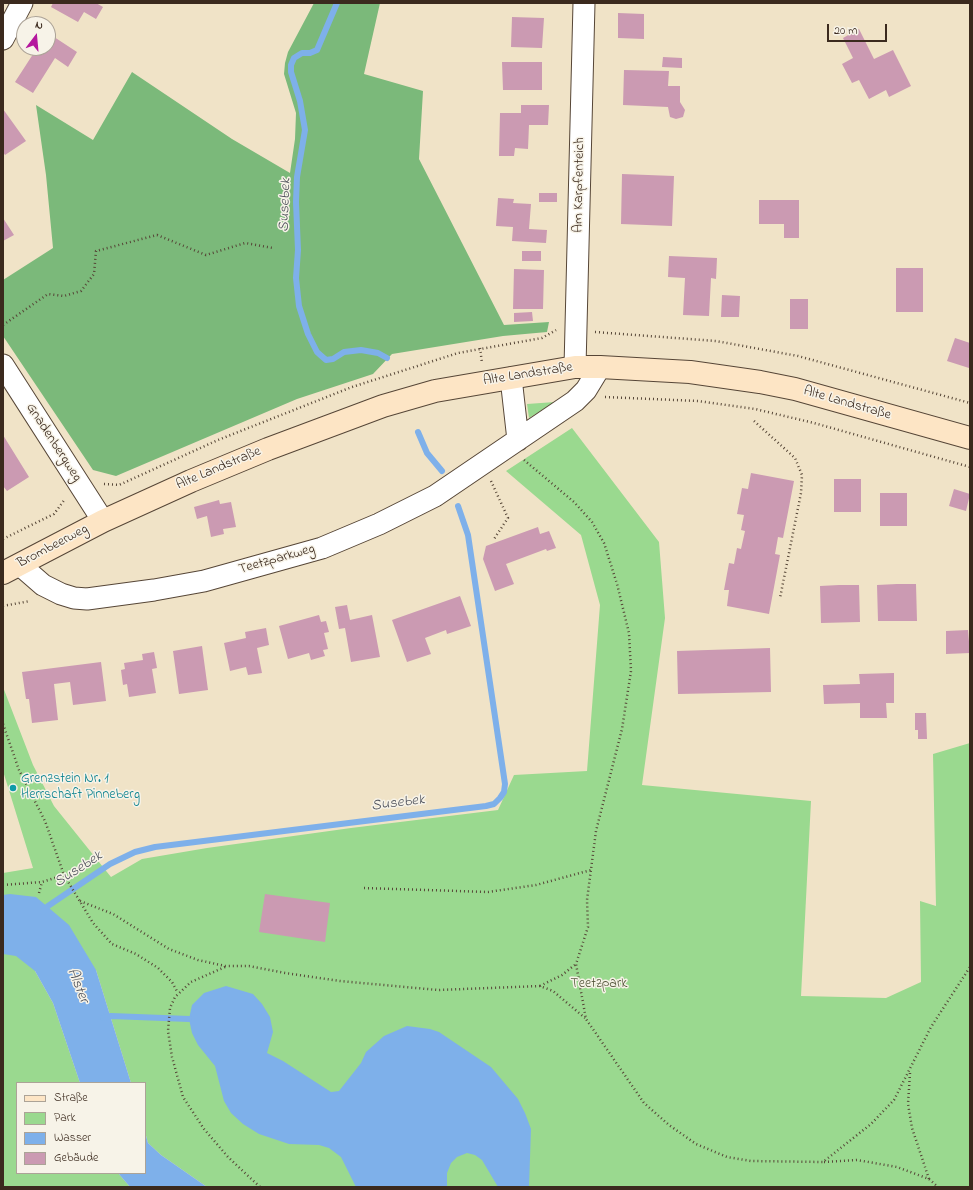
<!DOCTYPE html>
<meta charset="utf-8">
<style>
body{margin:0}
#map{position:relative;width:973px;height:1190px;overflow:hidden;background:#f0e3c7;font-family:"Indie Flower",sans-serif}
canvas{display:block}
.frame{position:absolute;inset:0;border:4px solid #3b2a1e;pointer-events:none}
.legend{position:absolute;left:16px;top:1082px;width:130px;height:92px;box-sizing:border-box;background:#f7f3e8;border:1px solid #aca397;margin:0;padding:5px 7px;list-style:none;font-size:12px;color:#3b2a1e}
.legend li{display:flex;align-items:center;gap:8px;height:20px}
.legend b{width:20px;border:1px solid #aca397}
.north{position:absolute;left:16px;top:16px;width:40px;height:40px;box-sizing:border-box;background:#f7f3e8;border:1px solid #aca397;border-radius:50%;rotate:16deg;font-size:11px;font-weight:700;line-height:16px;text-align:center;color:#3b2a1e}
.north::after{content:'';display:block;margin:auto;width:14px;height:18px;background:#b5179e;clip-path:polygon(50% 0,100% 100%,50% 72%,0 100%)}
.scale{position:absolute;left:827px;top:24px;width:60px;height:18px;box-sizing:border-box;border:2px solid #3b2a1e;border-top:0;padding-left:5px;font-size:12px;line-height:14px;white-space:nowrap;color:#3b2a1e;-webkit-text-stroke:3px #f7f3e8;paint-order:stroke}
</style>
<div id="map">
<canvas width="973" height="1190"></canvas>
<div class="frame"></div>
<ul class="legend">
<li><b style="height:5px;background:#fde5c5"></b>Straße</li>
<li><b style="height:11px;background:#9ad98f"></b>Park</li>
<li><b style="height:11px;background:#7eb0ea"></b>Wasser</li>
<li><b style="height:11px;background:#cb9ab2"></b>Gebäude</li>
</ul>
<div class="north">N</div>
<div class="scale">20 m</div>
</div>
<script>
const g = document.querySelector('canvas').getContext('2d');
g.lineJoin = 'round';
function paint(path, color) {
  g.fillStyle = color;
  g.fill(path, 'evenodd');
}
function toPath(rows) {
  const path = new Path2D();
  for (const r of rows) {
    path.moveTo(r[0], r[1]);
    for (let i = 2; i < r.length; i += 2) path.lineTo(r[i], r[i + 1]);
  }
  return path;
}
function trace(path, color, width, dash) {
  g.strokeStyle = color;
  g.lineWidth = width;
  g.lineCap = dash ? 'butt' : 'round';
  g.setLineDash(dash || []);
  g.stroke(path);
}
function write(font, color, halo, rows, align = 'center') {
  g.font = font + ' "Indie Flower",sans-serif';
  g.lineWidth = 3;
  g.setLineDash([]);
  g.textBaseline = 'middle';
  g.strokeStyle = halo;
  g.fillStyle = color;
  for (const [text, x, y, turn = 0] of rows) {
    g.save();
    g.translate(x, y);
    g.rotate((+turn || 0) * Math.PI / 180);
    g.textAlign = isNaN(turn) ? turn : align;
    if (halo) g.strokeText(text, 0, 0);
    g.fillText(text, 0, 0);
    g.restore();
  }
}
const green = toPath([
 [555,402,529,418,527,404],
 [572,428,659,542,665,618,642,785,811,801,801,996,886,998,921,982,920,901,936,906,933,754,970,743,970,1187,207,1187,161,1155,148,1143,145,1132,145,1083,131,1083,96,970,35,971,53,1003,80,1083,17,1083,17,1173,118,1173,130,1187,3,1187,3,873,33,868,3,771,3,687,33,765,54,806,111,877,142,859,207,848,351,828,498,810,514,775,587,771,600,605,581,535,506,471]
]);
const forest = toPath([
 [314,3,380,3,364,74,423,91,419,159,504,325,549,322,547,332,503,336,392,354,373,374,297,399,116,476,93,470,3,336,3,280,53,248,46,175,36,105,93,140,132,72,232,139,290,173,295,139,296,113,284,74,285,63,288,52]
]);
const water = toPath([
 [10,894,36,897,69,925,96,970,131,1083,80,1083,53,1003,35,971,16,956,3,954,3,895],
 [226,986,253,994,262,1004,270,1017,273,1032,267,1053,283,1061,331,1092,339,1091,361,1063,366,1052,384,1036,407,1026,430,1029,439,1032,491,1067,518,1099,525,1113,531,1129,529,1187,498,1187,482,1160,475,1155,467,1153,457,1157,451,1163,447,1173,447,1187,356,1187,341,1157,329,1148,319,1145,289,1144,259,1134,243,1124,231,1113,224,1101,215,1066,198,1045,192,1033,189,1019,192,1005,204,993],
 [145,1132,148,1143,161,1155,207,1187,130,1187,118,1173,145,1173]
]);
const stream = toPath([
 [337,3,317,50,310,53,302,53,294,58,291,65,291,72,300,101,305,130,297,177,296,202,298,250,296,278,299,306,308,334,317,352,326,360,333,359,344,352,361,350,378,353,387,358],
 [418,432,427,453,442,471],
 [43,912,48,906,110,864,135,852,155,847,486,806,494,804,500,798,504,792,505,784,468,535,458,506],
 [103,1018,111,1016,189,1019]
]);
const building = toPath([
 [53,3,96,3,103,7,96,19,84,12,78,22,51,7],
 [618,13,644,14,644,39,618,38],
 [512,17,544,18,542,48,511,47],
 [859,29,874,59,893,50,911,86,889,97,886,90,869,99,859,80,852,83,842,64,853,58,843,38],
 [48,33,77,52,68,67,55,58,33,93,15,82,37,48,48,48],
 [663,57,682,58,682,68,662,67],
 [502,62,542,62,542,90,503,90],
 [624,70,669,71,668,86,680,86,680,102,685,110,683,117,676,119,670,117,668,107,623,105],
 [521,105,549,105,548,125,529,125,528,149,515,148,514,156,499,156,500,113,521,113],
 [3,109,26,141,5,155,3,152],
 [622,174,674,176,672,226,621,224],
 [539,193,557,193,557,202,539,202],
 [498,198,514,199,513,203,531,204,529,229,547,230,546,243,512,241,513,227,496,226],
 [759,200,799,200,799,238,784,238,784,224,759,224],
 [3,218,14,235,3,241],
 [522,251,541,251,541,261,522,261],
 [669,256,717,258,716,279,711,278,709,316,683,315,685,278,668,277],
 [896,268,923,268,923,312,896,312],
 [514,269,544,270,543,309,513,309],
 [722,295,740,296,739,317,721,317],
 [790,299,808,299,808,329,790,329],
 [532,312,533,321,514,322,514,313],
 [955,338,970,343,969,368,947,361],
 [3,435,29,477,7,491,3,486],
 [751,473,794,481,783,538,778,537,775,554,780,555,769,614,727,606,729,590,724,590,729,563,734,564,737,548,741,549,745,531,741,530,744,515,737,514,742,488,748,489],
 [834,479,861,479,861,512,834,512],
 [954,489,970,494,966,511,949,506],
 [880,493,907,493,907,526,880,526],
 [219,500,220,504,231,502,236,527,223,529,224,534,211,537,207,516,197,519,194,507],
 [538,527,540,534,549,531,556,548,547,551,546,549,506,564,514,584,495,591,483,559,486,546],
 [897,584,916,584,917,621,878,621,877,585],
 [839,585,859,585,860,622,821,623,820,586],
 [460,596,471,626,447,634,446,630,425,638,431,654,407,662,392,620],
 [347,605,350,620,372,615,380,657,351,662,345,628,339,629,335,607],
 [319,615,321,622,326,621,329,632,324,633,328,649,323,650,325,656,311,660,309,653,288,659,279,626],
 [266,628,269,645,257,648,262,673,248,675,246,667,230,671,224,643,246,638,245,632],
 [968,630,970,653,946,654,946,631],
 [202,646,208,690,179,694,173,651],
 [770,648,771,692,678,694,677,651],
 [154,652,157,668,152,669,156,693,129,697,127,684,123,685,121,670,125,669,124,663,143,660,142,654],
 [101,662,106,701,73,705,70,682,54,684,58,720,32,723,29,699,26,699,22,672],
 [894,673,894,703,886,703,887,718,860,718,860,703,824,704,823,685,860,684,859,674],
 [915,713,926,713,927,739,918,739,918,730,915,730],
 [265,894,330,903,325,942,259,932]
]);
const path = toPath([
 [3,325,48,294,64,296,81,291,94,274,96,251,157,235,206,255,245,243,273,248],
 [595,332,716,341,798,356,970,403],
 [480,348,482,363],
 [605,397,698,401,755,409,814,423,970,467],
 [754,421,795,458,802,475,801,493,780,598],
 [524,460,574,502,592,522,604,543,617,584,629,633,631,671,622,729,596,831,587,900,588,927,576,964,586,1019,644,1103,669,1125,696,1144,727,1157,751,1161,823,1162,871,1124,894,1100,931,1027,970,967],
 [491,481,508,518,494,539],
 [104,484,119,485,218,440,352,387,458,353,542,338,556,330],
 [3,539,54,514,65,499],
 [3,606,30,601],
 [3,724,19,770,45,821,64,875,93,923,112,944,136,954,158,968,172,982,178,993],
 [3,885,42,882,64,875],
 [364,888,488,892,536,885,591,870],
 [39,893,42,882],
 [80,901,113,914,169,949,198,960,225,966,249,966,285,973,340,981,438,990,540,986,553,991,585,1018],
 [225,967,191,982,175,997,170,1008,168,1031,172,1057,183,1097,204,1129,228,1157,260,1187],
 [540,986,562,975,576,964],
 [910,1073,908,1104,912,1128,929,1179],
 [824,1162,857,1160,897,1167,929,1179,938,1187]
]);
const minor = toPath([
 [3,39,22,3],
 [3,365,103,521],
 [575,367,584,3],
 [511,378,518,440],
 [20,565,43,585,61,594,74,598,87,599,154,590,204,581,322,548,379,524,435,496,575,401,586,390,600,367]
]);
const secondary = toPath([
 [3,573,103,521,191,481,268,449,383,406,435,391,575,367,600,367,690,372,760,382,795,389,970,438]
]);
const markers = [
 [13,788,4,"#0f9aa8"]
];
const streetNames = [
 ["Am Karpfenteich",580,185,-89],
 ["Alte Landstraße",528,375,-9],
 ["Alte Landstraße",847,404,16],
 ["Gnadenbergweg",53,443,57],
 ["Alte Landstraße",219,469,-23],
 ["Brombeerweg",53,547,-28],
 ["Teetzparkweg",277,560,-16]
];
const cultureNames = [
 ["Grenzstein Nr. 1",21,780],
 ["Herrschaft Pinneberg",21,796]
];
const parkNames = [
 ["Teetzpark",599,985]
];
const waterNames = [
 ["Susebek",286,205,-88],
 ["Susebek",398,804,-7],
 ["Susebek",79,870,-33],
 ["Alster",77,986,68]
];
paint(green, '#9ad98f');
paint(forest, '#7bb97a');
paint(water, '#7eb0ea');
trace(stream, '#7eb0ea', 6);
paint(building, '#cb9ab2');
trace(minor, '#564637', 23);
trace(secondary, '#564637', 24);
trace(path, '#564637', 2.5, [1, 3]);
trace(minor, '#fff', 21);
trace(secondary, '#fde5c5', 22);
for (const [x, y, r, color] of markers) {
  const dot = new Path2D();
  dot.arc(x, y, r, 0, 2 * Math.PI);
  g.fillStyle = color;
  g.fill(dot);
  trace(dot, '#f7f3e8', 1.5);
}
write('14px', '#3b2a1e', '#f7f3e8', streetNames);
write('14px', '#0d838f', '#f7f3e8', cultureNames, 'left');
write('14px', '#53563a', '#f7f3e8', parkNames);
write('italic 15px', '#4f525b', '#f7f3e8', waterNames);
</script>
